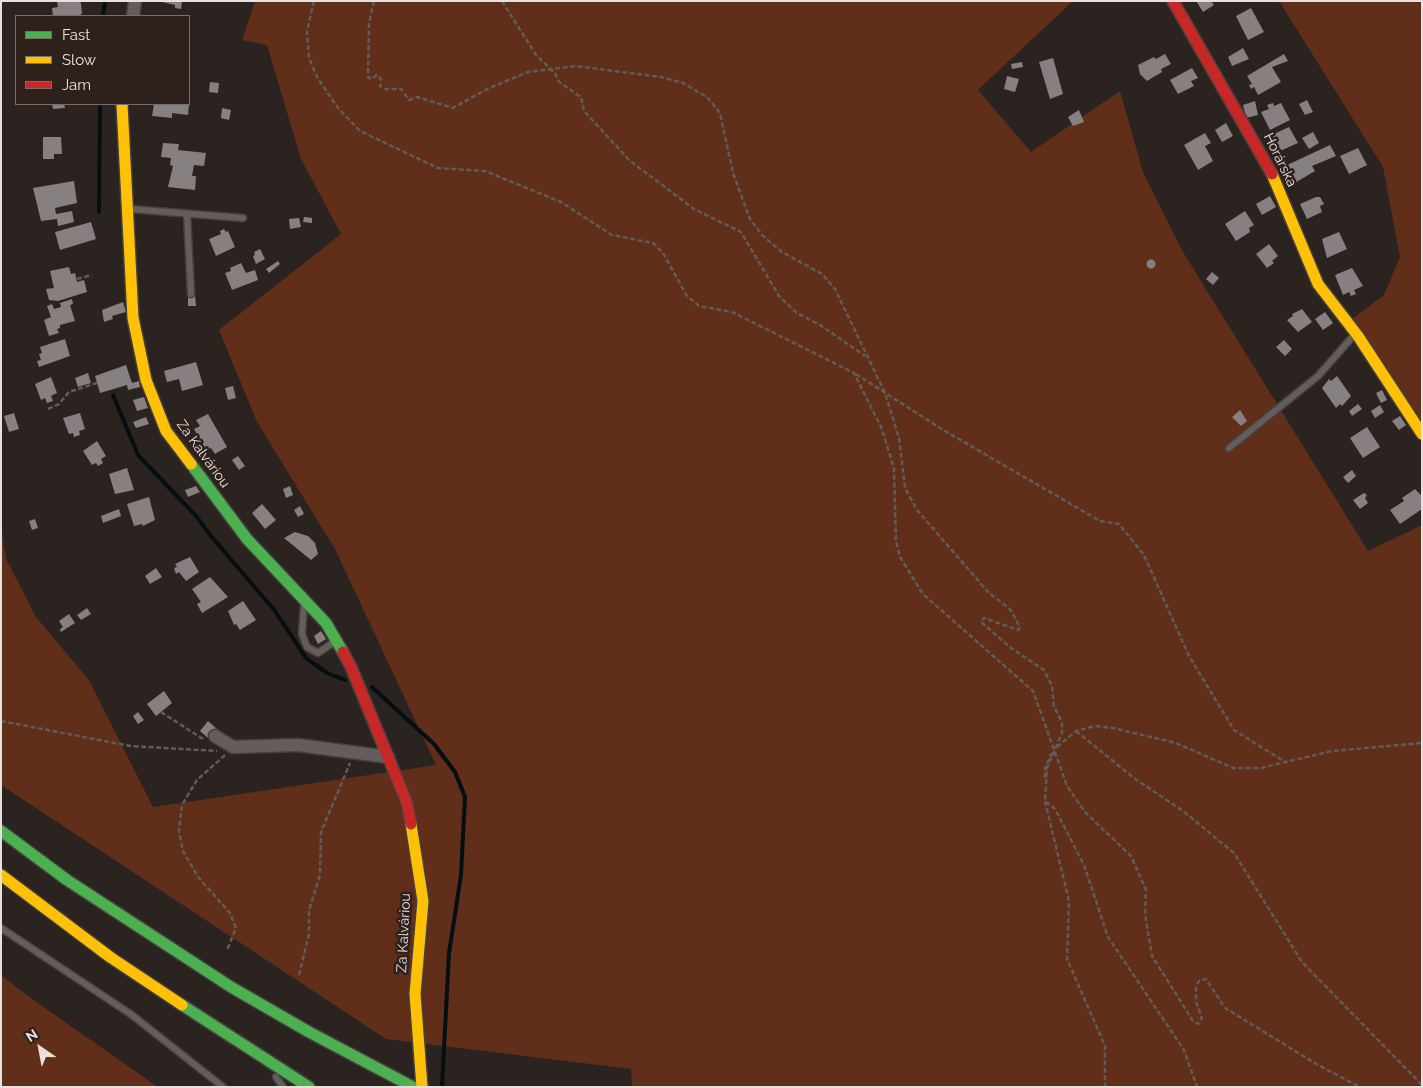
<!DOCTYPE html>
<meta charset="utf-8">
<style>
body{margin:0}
#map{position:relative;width:1423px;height:1088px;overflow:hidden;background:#2a2320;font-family:Raleway,sans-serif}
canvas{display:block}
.frame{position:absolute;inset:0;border:2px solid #e9e1dd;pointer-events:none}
.legend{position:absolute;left:15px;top:15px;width:175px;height:90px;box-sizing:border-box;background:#2e211c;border:1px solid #796e69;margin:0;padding:6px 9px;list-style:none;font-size:15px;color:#e9e1dd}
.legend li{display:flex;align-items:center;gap:10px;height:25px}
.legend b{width:25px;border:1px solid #796e69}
.north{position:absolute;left:15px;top:1023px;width:50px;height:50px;-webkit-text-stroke:4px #2e211c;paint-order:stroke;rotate:327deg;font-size:14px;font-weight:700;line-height:20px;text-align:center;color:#e9e1dd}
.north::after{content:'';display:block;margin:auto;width:18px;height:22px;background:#e9e1dd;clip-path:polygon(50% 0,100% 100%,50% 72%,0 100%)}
</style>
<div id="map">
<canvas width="1423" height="1088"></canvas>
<div class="frame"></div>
<ul class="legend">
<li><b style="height:6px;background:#4caf50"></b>Fast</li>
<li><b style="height:6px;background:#ffc107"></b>Slow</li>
<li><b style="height:6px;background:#c62828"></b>Jam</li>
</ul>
<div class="north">N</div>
</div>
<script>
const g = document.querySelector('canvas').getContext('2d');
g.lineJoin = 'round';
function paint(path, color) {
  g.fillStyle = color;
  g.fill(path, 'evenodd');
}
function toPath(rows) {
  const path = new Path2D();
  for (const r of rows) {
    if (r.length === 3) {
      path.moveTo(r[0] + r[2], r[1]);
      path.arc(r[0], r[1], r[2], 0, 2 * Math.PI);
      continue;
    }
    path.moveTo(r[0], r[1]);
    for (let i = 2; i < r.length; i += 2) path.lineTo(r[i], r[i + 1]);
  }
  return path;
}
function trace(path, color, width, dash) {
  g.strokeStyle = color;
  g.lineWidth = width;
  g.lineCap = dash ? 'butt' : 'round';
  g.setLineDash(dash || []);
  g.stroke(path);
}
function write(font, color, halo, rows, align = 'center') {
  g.font = font + ' Raleway,sans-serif';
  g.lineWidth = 5;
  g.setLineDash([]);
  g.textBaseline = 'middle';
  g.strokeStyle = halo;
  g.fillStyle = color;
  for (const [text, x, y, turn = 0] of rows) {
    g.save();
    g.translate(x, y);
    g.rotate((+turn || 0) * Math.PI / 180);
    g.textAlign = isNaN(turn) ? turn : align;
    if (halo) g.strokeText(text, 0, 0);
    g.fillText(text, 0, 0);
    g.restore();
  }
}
const green = toPath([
 [255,1,1073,1,978,90,1031,152,1120,91,1143,172,1183,252,1368,551,1422,525,1422,1087,632,1087,631,1069,386,1039,1,785,1,527,6,559,36,617,89,680,153,807,436,765,335,549,257,422,219,330,341,234,301,159,267,45,242,40],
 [1279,1,1422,1,1422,435,1347,323,1384,295,1400,257,1383,167],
 [1,975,28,996,158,1087,1,1087]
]);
const stream = toPath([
 [103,16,105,1],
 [99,212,100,104],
 [113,395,138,455,196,516,211,536,275,611,306,658,327,673,345,680],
 [372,687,434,744,455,772,465,797,461,875,449,953,442,1087]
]);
const building = toPath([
 [57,1,78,1,81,3,82,14,75,16,53,16,52,8,58,7],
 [158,1,182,1,181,9,175,8,175,5],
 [1196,1,1211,1,1214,5,1203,12],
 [1251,8,1264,32,1248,40,1236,16],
 [1243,48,1249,59,1232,66,1228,57],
 [1165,54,1171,64,1161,69,1162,72,1147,81,1140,74,1138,65,1154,57,1156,59],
 [1284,54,1288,61,1272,67,1281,82,1258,95,1254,87,1251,89,1249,85,1252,84,1247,76],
 [1053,58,1063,94,1050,99,1039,62],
 [1022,62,1023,67,1012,69,1011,64],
 [1192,68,1198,78,1191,81,1194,86,1178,94,1170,80],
 [1007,76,1019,79,1015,92,1004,89],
 [210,82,219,83,218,93,209,92],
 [1307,100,1313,112,1305,115,1299,104],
 [1255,101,1258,115,1246,118,1243,105],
 [1273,103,1274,106,1281,103,1290,120,1270,130,1261,112,1269,109,1267,105],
 [52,104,64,104,65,108,53,109],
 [154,104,189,104,188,115,172,113,172,118,152,116],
 [222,108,231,110,229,120,221,118],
 [1079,110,1084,122,1073,126,1068,117],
 [1226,123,1233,136,1222,142,1215,130],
 [1289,127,1298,143,1280,151,1272,135],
 [1313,132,1319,143,1309,149,1302,138],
 [1205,133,1211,143,1205,146,1213,161,1198,170,1184,145],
 [43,137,61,137,62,154,54,154,54,159,43,159],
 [163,143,179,144,178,150,206,153,204,166,194,165,192,176,196,176,195,190,168,187,173,166,170,165,171,158,161,157],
 [1330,145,1336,156,1312,166,1315,171,1293,184,1285,166],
 [1358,148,1367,165,1349,174,1340,156],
 [74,181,77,203,55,208,56,214,72,211,74,222,58,226,57,219,41,221,33,188],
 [1270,196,1276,207,1262,215,1256,204],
 [1316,197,1320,197,1324,204,1320,206,1322,212,1307,219,1300,204],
 [1245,211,1254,225,1249,228,1250,232,1236,241,1225,224],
 [304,217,312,218,312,223,303,222],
 [299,218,301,227,290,229,289,219],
 [91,222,96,239,60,250,55,232],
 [224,229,226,232,228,231,235,247,216,256,209,239,221,234,220,231],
 [1339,232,1347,249,1327,258,1322,239],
 [1269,244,1278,256,1272,261,1274,263,1267,268,1256,254],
 [260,249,265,259,256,264,253,256,255,255,254,252],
 [1151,264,4.5],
 [278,261,280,264,269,273,266,269],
 [241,263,246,273,255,270,258,280,232,290,225,273,231,271,230,268],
 [69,267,71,274,75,273,77,282,84,280,87,292,58,301,49,300,46,289,54,288,50,271],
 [1352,268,1363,286,1354,290,1356,294,1351,296,1349,292,1343,295,1335,275],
 [1212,272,1219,278,1213,285,1206,279],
 [195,295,196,306,188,306,188,296],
 [72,299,73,304,70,305,75,321,60,325,60,328,57,329,59,333,49,336,44,320,51,317,47,306,52,304,54,309,61,307,60,303],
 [123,302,126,312,112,316,113,319,104,322,102,310],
 [1302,309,1312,322,1298,332,1287,320,1293,316,1292,314],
 [1325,312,1333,323,1323,330,1315,319],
 [65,339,70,356,39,367,37,361,41,360,39,354,42,353,40,347],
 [1284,340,1292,349,1285,356,1276,347],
 [196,362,203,385,182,391,179,379,167,382,164,371],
 [126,365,132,383,139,381,140,387,128,390,127,385,100,393,95,376],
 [88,373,91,383,78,387,75,378],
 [1337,376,1351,396,1342,406,1340,404,1336,408,1322,388,1329,379,1331,381],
 [51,377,57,393,51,396,53,401,47,403,45,398,41,400,35,384],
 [233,386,236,398,228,400,225,388],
 [1382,390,1387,400,1381,403,1376,393],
 [144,397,148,408,137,411,133,400],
 [1358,404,1362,409,1352,416,1349,411],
 [1380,405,1384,412,1375,418,1371,411],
 [1240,410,1247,421,1241,426,1232,417],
 [14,413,19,429,9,432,4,416],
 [80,413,85,429,79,431,80,435,74,437,73,433,69,434,63,418],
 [208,414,227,447,215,454,211,448,206,451,194,429,200,426,196,420],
 [1400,416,1406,425,1399,430,1392,421],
 [146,417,149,424,136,428,133,422],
 [1367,427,1380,447,1363,458,1350,438],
 [97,441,106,456,101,459,103,463,98,466,96,463,92,465,83,451],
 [238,456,245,466,239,470,232,460],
 [127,468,134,490,115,494,109,474],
 [1352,470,1356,476,1348,483,1343,477],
 [196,486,200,492,188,497,185,490],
 [290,486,293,495,286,498,283,489],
 [1415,489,1422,496,1422,509,1400,524,1390,510,1404,501,1402,498],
 [1364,493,1367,495,1365,498,1368,503,1360,509,1353,500],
 [149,497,155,520,143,526,142,524,134,526,127,504],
 [262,504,276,520,265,529,252,513],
 [300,506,304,514,298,517,294,510],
 [119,509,121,516,103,523,101,516],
 [35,519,38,528,32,530,29,521],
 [295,532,308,536,315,543,318,554,311,560,284,538],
 [190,557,199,572,186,581,179,572,176,574,174,568,177,567,175,564],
 [156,568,162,577,150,584,145,576],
 [210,577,228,597,202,613,197,604,201,602,192,589],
 [243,601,256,620,240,630,236,624,234,625,228,611],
 [87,608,91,614,81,620,77,615],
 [69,614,75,623,61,632,60,629,63,627,59,621],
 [321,631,326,639,318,644,314,636],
 [164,691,172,703,156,716,147,704],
 [138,712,144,720,138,724,133,716],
 [208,721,217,729,208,738,200,731]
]);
const path = toPath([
 [314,1,307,31,309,58,317,77,338,108,360,131,438,168,485,171,561,202,612,235,653,243,663,253,687,296,699,306,732,312,854,373,882,429,894,469,896,541,900,557,923,594,1033,691,1067,786,1085,812,1131,856,1146,890,1145,914,1152,956,1193,1021,1198,1024,1202,1018,1196,1002,1196,987,1199,981,1206,979,1225,1008,1318,1065,1360,1087],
 [374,1,369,23,368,77,371,79,377,75,381,79,380,86,385,89,401,89,409,100,417,97,453,108,487,89,528,72,576,66,661,77,683,83,707,97,720,113,733,173,750,219,762,235,782,252,822,274,835,289,885,393,899,438,905,488,917,510,989,593,1010,609,1020,627,1018,630,984,618,981,622,1011,648,1044,670,1052,686,1054,706,1062,723,1062,733,1047,768,1045,801,1055,809,1084,865,1108,937,1184,1050,1197,1087],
 [502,1,536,55,555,73,559,82,581,97,584,111,629,160,694,209,741,232,779,296,797,313,820,325,865,356],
 [77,279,92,275],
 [856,374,940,428,1100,521,1119,524,1144,555,1189,656,1234,730,1285,762],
 [48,409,59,404,69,392,97,383],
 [161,712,203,739],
 [1,721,130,746,217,751],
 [1076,731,1134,778,1183,811,1234,853,1302,962,1422,1085],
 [1057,747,1076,731,1095,726,1113,728,1176,743,1233,768,1261,768,1332,751,1422,743],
 [225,755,197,780,182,805,179,831,183,851,198,877,230,913,236,928,227,950],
 [1045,778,1045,768,1052,753],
 [1045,801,1069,901,1067,959,1105,1046,1105,1087],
 [299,975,309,934,309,910,320,875,321,832,350,763]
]);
const lane = toPath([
 [130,209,243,218],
 [187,214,191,294],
 [1229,448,1318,376,1355,334],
 [304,605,302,634,307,647,318,653,334,642],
 [1,928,132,1015,223,1087],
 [276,1077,283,1087]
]);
const street = toPath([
 [133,16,135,1],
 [215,736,233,747,298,745,388,757]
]);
const fast = toPath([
 [191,464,247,539,326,623,343,652],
 [1,831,67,880,231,987,309,1032,413,1087],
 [182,1005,309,1087]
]);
const slow = toPath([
 [122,104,133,318,146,380,166,431,191,464],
 [1272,174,1318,284,1358,336,1422,434],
 [411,824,423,901,415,994,422,1087],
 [1,875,110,957,182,1005]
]);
const jam = toPath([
 [1173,1,1272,174],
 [343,652,351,667,407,803,411,824]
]);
const streetNames = [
 ["Horárska",1280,160,64],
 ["Za Kalváriou",203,454,54],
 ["Za Kalváriou",404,933,-87]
];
paint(green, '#602e19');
trace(stream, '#050e11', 4);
paint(building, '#868080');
trace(lane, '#453f3d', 9);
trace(street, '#453f3d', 15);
trace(fast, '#453f3d', 14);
trace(slow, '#453f3d', 14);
trace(jam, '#453f3d', 14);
trace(path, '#615b59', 2.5, [5, 2.5]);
trace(lane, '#635e5c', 6);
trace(street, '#635e5c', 12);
trace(fast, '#4caf50', 11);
trace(slow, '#ffc107', 11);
trace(jam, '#c62828', 11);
write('14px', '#e9e1dd', '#2e211c', streetNames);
</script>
